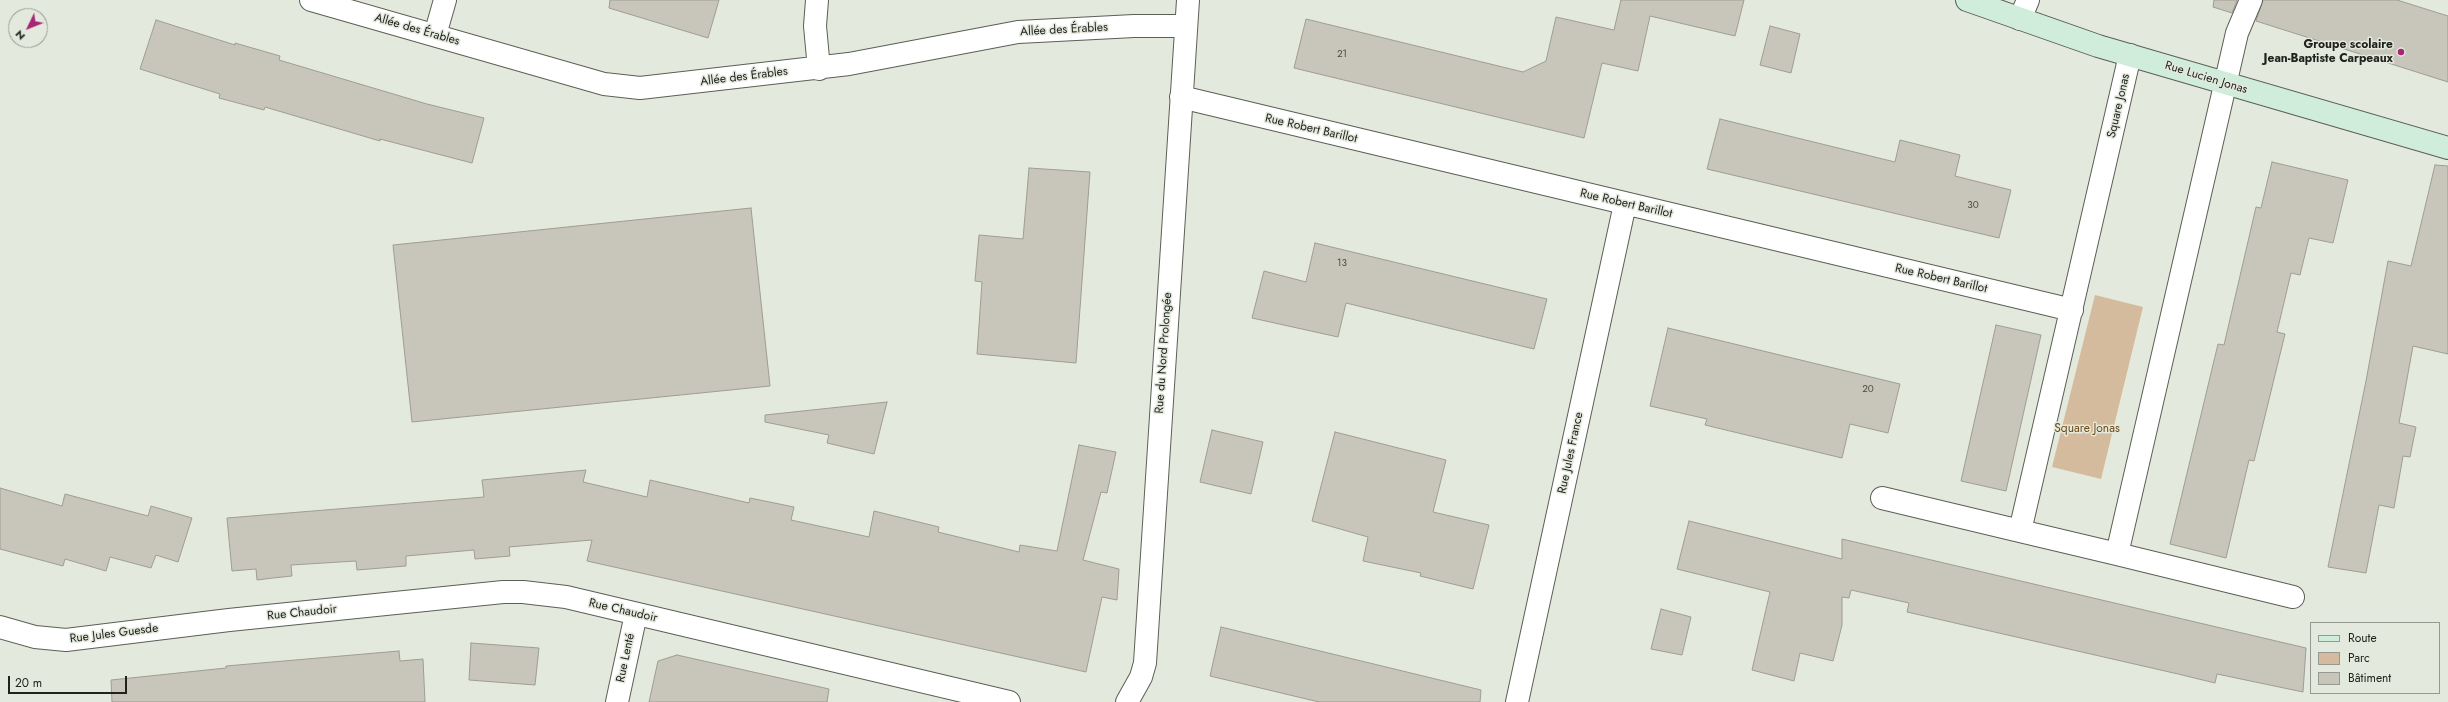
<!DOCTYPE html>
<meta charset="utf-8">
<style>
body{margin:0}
#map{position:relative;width:2448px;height:702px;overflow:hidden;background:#e4e9dd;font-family:Jost,sans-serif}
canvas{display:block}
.legend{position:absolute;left:2310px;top:622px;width:130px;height:72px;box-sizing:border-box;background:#e4e9dd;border:1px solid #969991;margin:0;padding:5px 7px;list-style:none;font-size:12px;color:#20221e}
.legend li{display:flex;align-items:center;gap:8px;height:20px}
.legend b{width:20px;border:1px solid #969991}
.north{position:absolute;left:8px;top:8px;width:40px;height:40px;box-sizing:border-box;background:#e4e9dd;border:1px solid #969991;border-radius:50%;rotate:227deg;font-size:11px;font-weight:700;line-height:16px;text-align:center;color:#20221e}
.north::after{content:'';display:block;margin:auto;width:14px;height:18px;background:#a72674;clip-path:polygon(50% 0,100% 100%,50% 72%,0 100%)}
.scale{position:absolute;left:8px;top:676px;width:119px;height:18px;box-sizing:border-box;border:2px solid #20221e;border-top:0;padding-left:5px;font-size:12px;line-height:14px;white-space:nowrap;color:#20221e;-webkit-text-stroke:3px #e4e9dd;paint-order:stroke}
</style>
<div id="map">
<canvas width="2448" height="702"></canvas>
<ul class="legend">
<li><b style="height:5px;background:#d0ecda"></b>Route</li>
<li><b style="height:11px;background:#d5bb9e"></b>Parc</li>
<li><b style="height:11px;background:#c8c6bb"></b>Bâtiment</li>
</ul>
<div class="north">N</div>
<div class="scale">20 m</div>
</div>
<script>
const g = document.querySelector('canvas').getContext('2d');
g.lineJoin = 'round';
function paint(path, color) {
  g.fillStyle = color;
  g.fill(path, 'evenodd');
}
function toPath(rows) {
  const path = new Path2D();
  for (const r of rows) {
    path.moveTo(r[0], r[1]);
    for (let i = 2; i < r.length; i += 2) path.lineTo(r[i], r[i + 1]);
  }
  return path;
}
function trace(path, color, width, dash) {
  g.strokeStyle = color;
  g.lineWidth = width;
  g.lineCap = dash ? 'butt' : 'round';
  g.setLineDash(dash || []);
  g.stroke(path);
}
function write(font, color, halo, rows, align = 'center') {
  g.font = font + ' Jost,sans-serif';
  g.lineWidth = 3;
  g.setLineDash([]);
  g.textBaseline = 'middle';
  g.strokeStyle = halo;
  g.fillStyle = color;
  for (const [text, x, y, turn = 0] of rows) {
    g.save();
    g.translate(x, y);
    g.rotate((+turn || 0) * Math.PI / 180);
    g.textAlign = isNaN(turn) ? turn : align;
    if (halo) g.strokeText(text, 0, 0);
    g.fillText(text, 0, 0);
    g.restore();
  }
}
const green = toPath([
 [2095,295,2143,307,2101,479,2052,467]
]);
const building = toPath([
 [610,0,719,0,708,38,609,8,610,0],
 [1621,0,1744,0,1735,36,1650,16,1638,71,1602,63,1584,138,1294,68,1306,19,1523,72,1546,61,1556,17,1614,30,1621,0],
 [2214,0,2237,0,2232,13,2213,7,2214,0],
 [2263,0,2397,0,2448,16,2448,82,2256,21,2263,0],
 [156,20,235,45,235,43,280,56,279,60,427,104,484,118,472,163,380,139,380,141,265,107,264,110,219,98,220,94,140,69,156,20],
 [1770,26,1800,34,1791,73,1760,65,1770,26],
 [1720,119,1895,162,1900,140,1960,155,1955,176,2011,190,1999,238,1707,169,1720,119],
 [2272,162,2348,180,2333,243,2309,238,2300,275,2291,273,2277,332,2285,334,2254,461,2249,460,2226,558,2170,544,2218,344,2224,345,2256,207,2261,208,2272,162],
 [2435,165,2448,166,2448,354,2413,346,2399,423,2416,427,2410,457,2403,456,2394,508,2379,505,2366,573,2328,567,2366,381,2388,261,2411,266,2435,165],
 [1029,168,1090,172,1076,363,977,354,982,282,975,281,979,235,1023,239,1029,168],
 [751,208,770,386,412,422,393,245,751,208],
 [1315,243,1547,299,1534,349,1346,303,1338,337,1252,318,1264,271,1306,282,1315,243],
 [1996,325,2041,335,2006,491,1961,481,1996,325],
 [1668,328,1900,384,1888,433,1850,424,1842,458,1705,425,1707,419,1650,406,1668,328],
 [887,402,874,454,827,443,829,435,765,422,765,415,887,402],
 [1212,430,1263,442,1251,494,1200,482,1212,430],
 [1335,432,1446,460,1433,512,1489,525,1473,589,1420,576,1421,573,1363,561,1368,537,1312,521,1335,432],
 [1079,445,1116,452,1107,493,1101,492,1083,560,1119,569,1117,600,1102,597,1086,672,587,561,592,540,509,547,510,556,475,559,474,550,406,556,406,566,357,570,356,561,291,565,292,576,273,578,257,580,256,569,232,571,227,518,484,497,482,480,586,470,583,482,647,497,650,480,749,503,750,498,794,507,791,520,869,537,874,511,939,527,938,532,1019,552,1020,545,1057,551,1079,445],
 [0,488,62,506,65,494,148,516,151,506,192,518,178,562,156,555,151,568,110,557,106,571,65,559,63,566,0,549,0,488],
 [1689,521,1842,559,1842,539,2306,648,2303,692,2217,674,2215,683,2178,674,1907,612,1909,603,1851,590,1849,598,1842,597,1842,625,1833,661,1800,653,1794,681,1752,670,1770,592,1677,569,1689,521],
 [1661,609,1691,617,1682,655,1651,649,1661,609],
 [1221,627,1481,690,1480,702,1319,702,1210,676,1221,627],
 [471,643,539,648,535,685,469,680,471,643],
 [399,651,400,661,423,659,425,702,112,702,111,680,226,668,226,666,399,651],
 [677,655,829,689,827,702,649,702,658,661,677,655]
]);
const street = toPath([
 [311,0,604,84,640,88,849,64,1018,32,1134,26,1186,26],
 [817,0,815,26,819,69],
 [2020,19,2028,0],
 [435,35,445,0],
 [2130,55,2020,531,2117,554,2237,33,2251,0],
 [1181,97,2072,310],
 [1882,498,2020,531],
 [2117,554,2293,597],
 [0,627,35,637,66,640,229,620,503,592,523,592,566,597,1009,702],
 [617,702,636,614],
 [1127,702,1141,677,1145,663,1188,0],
 [1517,702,1625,204]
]);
const secondary = toPath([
 [1967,0,2098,46,2448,148]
]);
const markers = [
 [2401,52,4,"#a72674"]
];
const numberNames = [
 ["21",1342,55],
 ["30",1973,206],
 ["13",1342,264],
 ["20",1868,390]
];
const streetNames = [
 ["Allée des Érables",417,30,16],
 ["Allée des Érables",1064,30,-3],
 ["Allée des Érables",744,77,-7],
 ["Rue Lucien Jonas",2206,78,17],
 ["Square Jonas",2119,106,-77],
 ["Rue Robert Barillot",1311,129,13],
 ["Rue Robert Barillot",1626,204,13],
 ["Rue Robert Barillot",1941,279,13],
 ["Rue du Nord Prolongée",1164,353,-86],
 ["Rue Jules France",1571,453,-78],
 ["Rue Chaudoir",623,611,13],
 ["Rue Chaudoir",302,613,-6],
 ["Rue Jules Guesde",114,634,-7],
 ["Rue Lenté",626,658,-78]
];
const poiNames = [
 ["Groupe scolaire",2393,45],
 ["Jean-Baptiste Carpeaux",2393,59]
];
const parkNames = [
 ["Square Jonas",2087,429]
];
paint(green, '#d5bb9e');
paint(building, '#c8c6bb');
trace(building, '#9f9d92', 1);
trace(street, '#5b5f55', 24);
trace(secondary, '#5b5f55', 24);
trace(street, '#fff', 22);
trace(secondary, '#d0ecda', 22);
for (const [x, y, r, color] of markers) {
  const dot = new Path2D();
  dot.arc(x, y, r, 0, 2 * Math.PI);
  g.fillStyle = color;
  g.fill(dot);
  trace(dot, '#e4e9dd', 1.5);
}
write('10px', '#4a4b45', null, numberNames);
write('12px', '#20221e', '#e4e9dd', streetNames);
write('bold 12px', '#20221e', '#e4e9dd', poiNames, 'right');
write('12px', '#6f4913', '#e4e9dd', parkNames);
</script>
